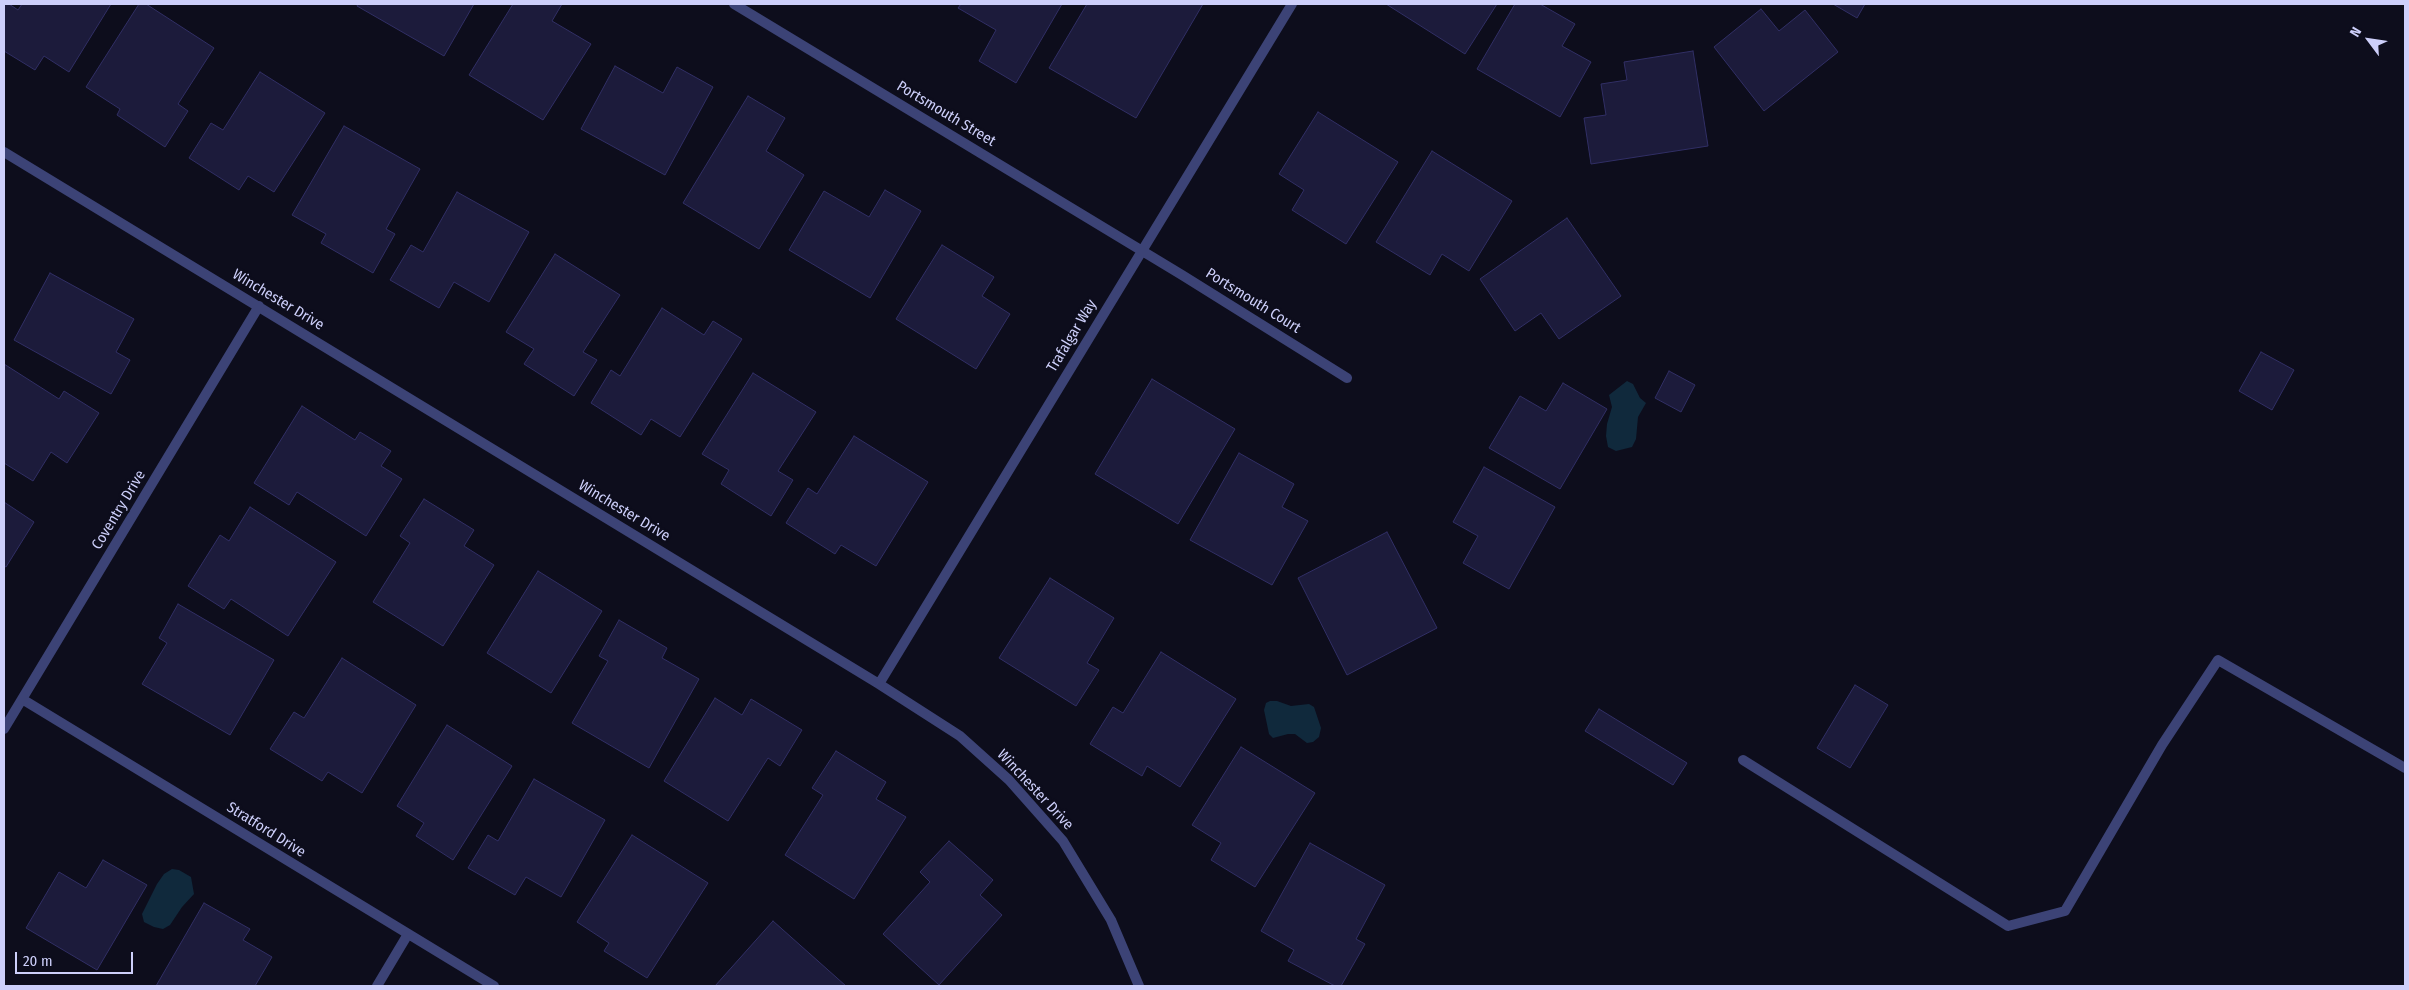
<!DOCTYPE html>
<html>
<head>
<meta charset="utf-8">
<style>
	body { margin:0 }
	#map { position:relative; width:2409px; height:990px; overflow:hidden; background:#0d0d1c; font-family:"Fira Sans Condensed",sans-serif }
	canvas { display:block }
	.frame { position:absolute; inset:0; border:5px solid #cdcffa; pointer-events:none }
	.north { position:absolute; left:2344px; top:15px; width:50px; height:50px; -webkit-text-stroke:4px #0d0d1c; paint-order:stroke; rotate:301deg; font-size:14px; font-weight:700; line-height:20px; text-align:center; color:#cdcffa }
	.north::after { content:''; display:block; margin:auto; width:18px; height:22px; background:#cdcffa; clip-path:polygon(50% 0,100% 100%,50% 72%,0 100%) }
	.scale { position:absolute; left:15px; top:952px; width:118px; height:22px; box-sizing:border-box; border:2px solid #cdcffa; border-top:0; padding-left:6px; font-size:15px; line-height:18px; white-space:nowrap; color:#cdcffa; -webkit-text-stroke:4px #0d0d1c; paint-order:stroke }
</style>
</head>
<body>
<div id="map">
<canvas width="2409" height="990"></canvas>
<div class="frame"></div>
<div class="north">N</div>
<div class="scale">20 m</div>
</div>
<script>
const ctx = document.querySelector('canvas').getContext('2d');
ctx.lineJoin = 'round';
function fill(path, color) { ctx.fillStyle = color; ctx.fill(path, 'evenodd'); }
const shape = rows => new Path2D(rows.map(r => 'M' + r).join(''));
function trace(path, color, width, dash) { ctx.strokeStyle = color; ctx.lineWidth = width; ctx.lineCap = dash ? 'butt' : 'round'; ctx.setLineDash(dash || []); ctx.stroke(path); }
function drawText(font, color, halo, rows, align = 'center') {
  ctx.font = font + ' "Fira Sans Condensed",sans-serif'; ctx.lineWidth = 5; ctx.setLineDash([]); ctx.textBaseline = 'middle'; ctx.strokeStyle = halo; ctx.fillStyle = color; for (const [text, x, y, turn = 0] of rows) {
    ctx.save(); ctx.translate(x, y); ctx.rotate((+turn || 0) * Math.PI / 180); ctx.textAlign = isNaN(turn) ? turn : align; if (halo) ctx.strokeText(text, 0, 0); ctx.fillText(text, 0, 0); ctx.restore();
  }
}
const water = shape([
	[1627,381,1633,384,1640,398,1646,403,1638,417,1636,439,1632,447,1616,451,1608,447,1606,436,1607,424,1612,407,1609,395],
	[1270,701,1277,701,1291,706,1309,704,1314,707,1321,728,1319,737,1313,742,1307,743,1295,734,1288,734,1273,738,1269,734,1264,710,1266,703],
	[172,869,179,870,191,877,194,894,182,907,170,925,163,929,154,927,144,922,142,914,157,884,164,874]
]);
const building = shape([
	[4,4,9,4,18,10,22,4,111,4,69,72,44,56,35,70,4,51,4,4],
	[139,4,146,4,214,48,178,104,188,111,165,147,117,115,120,109,86,87,139,4],
	[358,4,474,4,444,56,357,6,358,4],
	[513,4,562,4,552,21,591,44,543,120,469,75,513,4],
	[961,4,1062,4,1016,83,979,61,996,30,958,8,961,4],
	[1087,4,1203,4,1136,118,1049,68,1087,4],
	[1386,4,1497,4,1465,54,1386,4],
	[1515,4,1540,4,1575,24,1562,46,1591,62,1560,117,1477,69,1515,4],
	[1833,4,1865,4,1857,18,1833,4],
	[1761,9,1779,31,1805,10,1838,52,1764,111,1714,47,1761,9],
	[1693,51,1708,146,1591,164,1584,118,1606,115,1601,84,1627,80,1624,62,1693,51],
	[615,66,663,93,677,67,713,87,665,175,581,129,615,66],
	[260,72,325,113,274,192,248,176,239,190,189,158,211,123,223,130,260,72],
	[748,96,785,118,766,151,804,175,759,249,683,203,748,96],
	[1318,112,1398,162,1346,244,1292,210,1304,190,1279,174,1318,112],
	[344,126,420,169,386,229,395,234,373,273,321,243,326,234,292,215,344,126],
	[1432,151,1512,201,1469,271,1442,254,1430,275,1376,242,1432,151],
	[885,190,921,211,870,298,789,250,824,191,869,217,885,190],
	[457,192,529,232,489,302,454,282,439,308,390,280,411,245,423,252,457,192],
	[1567,218,1621,296,1559,339,1541,313,1515,331,1480,279,1567,218],
	[942,245,994,277,982,296,1010,314,976,369,896,319,942,245],
	[555,254,620,295,583,352,597,360,574,396,524,364,534,349,506,332,555,254],
	[50,273,134,319,116,352,130,360,111,394,14,340,50,273],
	[662,308,704,335,713,321,742,339,680,437,651,419,641,435,591,403,611,370,620,376,662,308],
	[2261,352,2294,370,2272,410,2239,391,2261,352],
	[4,364,59,399,64,391,99,413,67,463,51,452,33,481,4,463,4,364],
	[1669,371,1695,385,1681,412,1655,398,1669,371],
	[753,373,816,412,778,471,793,480,771,516,721,484,729,470,702,454,753,373],
	[1152,379,1235,429,1178,524,1095,474,1152,379],
	[1563,383,1607,409,1560,489,1489,448,1520,396,1546,411,1563,383],
	[302,406,355,440,360,432,391,451,381,466,402,479,366,536,297,492,289,505,254,483,302,406],
	[854,436,928,482,876,566,841,545,835,554,786,523,808,488,817,494,854,436],
	[1239,453,1294,484,1282,507,1308,521,1272,585,1190,540,1239,453],
	[1484,467,1555,507,1509,589,1463,563,1478,536,1453,522,1484,467],
	[424,499,474,530,464,546,494,565,443,646,373,602,410,543,400,536,424,499],
	[4,502,34,522,6,567,4,566,4,502],
	[250,507,336,562,288,636,231,599,224,609,188,586,220,535,229,541,250,507],
	[1387,532,1437,628,1347,675,1298,578,1387,532],
	[538,571,602,611,551,693,487,653,538,571],
	[1050,578,1114,618,1087,663,1099,670,1076,706,999,658,1050,578],
	[178,604,274,660,230,735,142,684,167,643,159,638,178,604],
	[619,620,667,648,662,658,699,679,649,768,572,723,608,661,599,656,619,620],
	[1161,652,1236,699,1180,787,1147,766,1142,776,1090,744,1113,707,1123,713,1161,652],
	[342,658,416,705,362,793,328,772,322,781,270,749,294,712,304,718,342,658],
	[1855,685,1888,705,1850,768,1817,748,1855,685],
	[715,698,742,715,751,699,802,730,780,766,768,758,728,821,664,781,715,698],
	[1599,709,1687,763,1673,785,1585,731,1599,709],
	[447,725,512,766,453,860,416,836,424,823,397,806,447,725],
	[1241,747,1315,793,1255,887,1211,860,1221,843,1192,825,1241,747],
	[836,751,886,782,876,799,906,817,854,899,785,855,823,795,812,788,836,751],
	[534,779,605,820,561,897,526,877,515,895,468,868,488,835,498,841,534,779],
	[632,835,708,883,647,978,604,951,609,943,577,922,632,835],
	[949,841,993,880,980,895,1002,915,939,985,883,934,930,882,920,872,949,841],
	[1310,843,1385,885,1356,939,1365,944,1341,986,1335,986,1288,961,1294,950,1261,931,1310,843],
	[103,860,147,885,97,970,26,928,59,872,86,888,103,860],
	[204,903,250,929,243,940,272,957,255,986,156,986,204,903],
	[773,921,846,986,715,986,773,921]
]);
const lane = shape([
	[1743,760,2008,926,2065,911,2162,745,2218,660,2405,768]
]);
const street = shape([
	[734,4,1182,275,1347,378],
	[4,152,879,684,960,736,1009,780,1063,841,1111,920,1139,986],
	[879,684,1292,4],
	[22,699,494,986],
	[4,729,259,306],
	[377,986,408,934]
]);
const streetNames = [
	["Portsmouth Street",946,114,31],
	["Winchester Drive",278,300,31],
	["Portsmouth Court",1253,301,32],
	["Trafalgar Way",1072,336,-59],
	["Coventry Drive",119,510,-59],
	["Winchester Drive",624,511,31],
	["Winchester Drive",1035,790,47],
	["Stratford Drive",266,830,32]
];
fill(water, '#10293c');
fill(building, '#1c1b3b');
trace(building, '#312f65', 1);
trace(lane, '#3c4376', 10);
trace(street, '#3c4376', 10);
drawText('15px', '#cdcffa', '#0d0d1c', streetNames);
</script>
</body>
</html>
